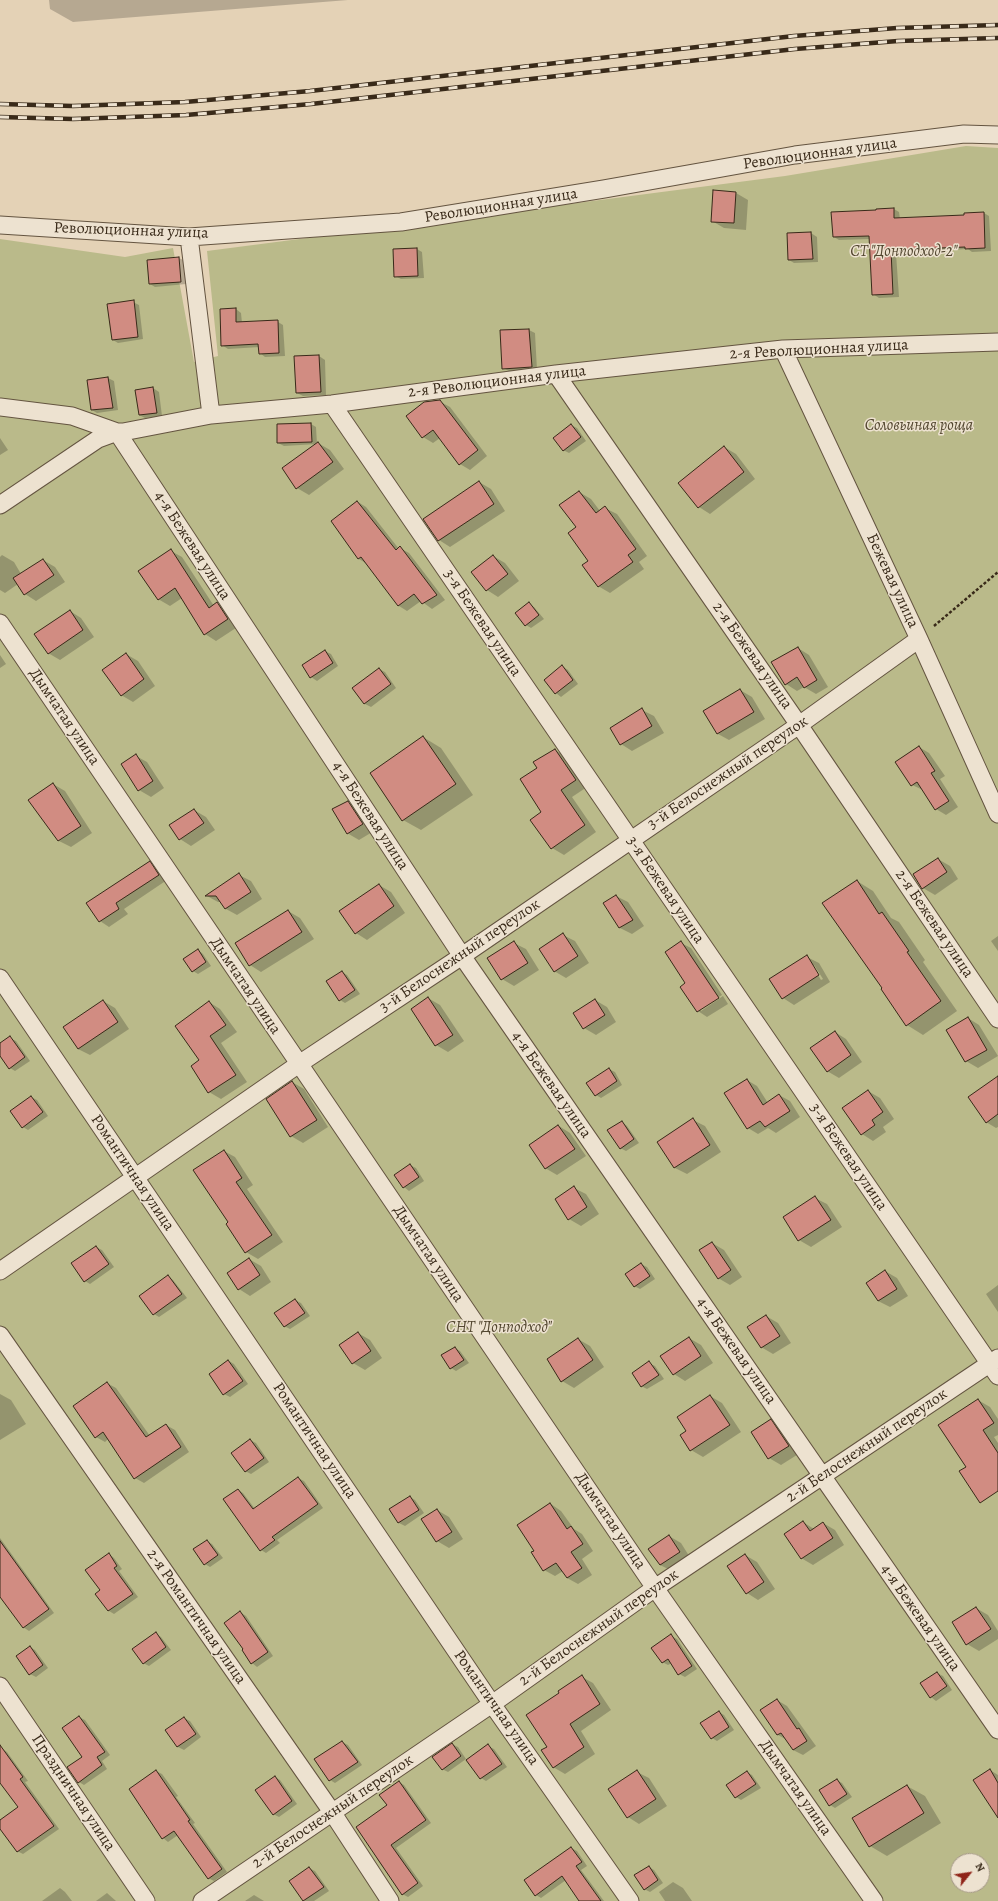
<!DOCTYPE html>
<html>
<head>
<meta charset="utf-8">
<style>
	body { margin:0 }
	#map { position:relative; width:998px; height:1901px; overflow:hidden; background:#e4d2b6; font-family:Alegreya,serif }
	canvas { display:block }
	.north { position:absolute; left:950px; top:1853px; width:40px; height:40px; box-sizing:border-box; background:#ede2d0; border:1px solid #a59887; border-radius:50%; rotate:60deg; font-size:11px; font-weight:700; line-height:16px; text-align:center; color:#392a19 }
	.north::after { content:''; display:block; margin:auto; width:14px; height:18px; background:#8f2418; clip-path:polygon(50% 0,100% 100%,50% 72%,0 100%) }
</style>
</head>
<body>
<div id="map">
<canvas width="998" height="1901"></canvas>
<div class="north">N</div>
</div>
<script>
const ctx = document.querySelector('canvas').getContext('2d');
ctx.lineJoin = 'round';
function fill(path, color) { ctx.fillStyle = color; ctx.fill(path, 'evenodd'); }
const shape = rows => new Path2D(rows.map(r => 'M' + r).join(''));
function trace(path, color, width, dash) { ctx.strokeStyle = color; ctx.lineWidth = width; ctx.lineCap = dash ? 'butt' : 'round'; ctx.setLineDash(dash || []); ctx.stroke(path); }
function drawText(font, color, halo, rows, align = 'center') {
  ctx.font = font + ' Alegreya,serif'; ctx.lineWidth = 3; ctx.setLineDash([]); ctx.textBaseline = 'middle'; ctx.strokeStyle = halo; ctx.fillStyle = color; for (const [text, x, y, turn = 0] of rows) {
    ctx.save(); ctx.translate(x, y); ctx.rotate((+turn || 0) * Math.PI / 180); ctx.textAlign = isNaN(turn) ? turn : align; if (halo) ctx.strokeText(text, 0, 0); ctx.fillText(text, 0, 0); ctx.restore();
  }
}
const green = shape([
	[966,146,998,148,998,1901,0,1901,0,239,125,257,173,248,194,362,218,356,207,251,785,176],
	[958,1861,982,1861,982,1885,958,1885]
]);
const shadow = shape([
	[49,0,348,0,73,22,50,9],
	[714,191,736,193,748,200,746,230,724,228,712,221],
	[894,209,899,212,900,219,965,216,984,213,989,216,991,251,972,252,968,249,896,253,899,297,879,298,873,294,871,239,839,240,834,237,877,211],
	[811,233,817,237,818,262,794,263,789,260,788,234],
	[417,249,422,252,424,278,401,279,395,276],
	[179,258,185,261,186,284,155,287,150,284],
	[133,302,139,305,143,339,118,343,113,340],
	[236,309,241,313,242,323,278,322,283,325,285,356,265,357,260,353,260,347,228,349,222,345],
	[529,330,535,333,537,370,509,371,503,368,501,331],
	[319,356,325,360,326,395,303,396,297,393],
	[108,378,114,381,118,410,97,413,92,410,88,381],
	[153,388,159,392,162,416,145,418,139,415],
	[439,401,450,407,487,456,470,470,460,464,440,438,433,443,423,437],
	[311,424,316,427,317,444,318,443,330,450,344,469,309,495,297,488,317,444,284,446,278,443],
	[571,425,577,428,586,441,569,453,563,450],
	[0,438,8,450,0,455],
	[724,447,736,454,755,479,710,514,699,507],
	[479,482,491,489,505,511,450,547,439,540],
	[579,492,591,499,600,511,605,508,617,514,647,556,639,562,644,569,610,593,598,586,577,527],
	[358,502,366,507,399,549,400,548,409,553,445,600,432,609,421,601,407,611,399,606,367,564,359,559,332,521],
	[171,551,182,557,214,606,217,604,229,610,239,626,216,641,205,634,182,598,170,606,158,599],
	[2,555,14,562,21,574,43,560,55,567,65,582,36,601,25,594,18,584,5,593,0,590,0,557],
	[493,556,505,563,519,581,498,597,487,590],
	[529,604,534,607,544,619,531,628,526,625],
	[70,611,81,618,94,637,60,660,48,653],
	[798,648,809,655,828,687,816,694,804,687,797,691,786,684],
	[325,651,331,654,338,666,317,681,311,677,303,665],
	[126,654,138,661,155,686,133,702,121,695],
	[0,655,6,664,0,668],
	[562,666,568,670,578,684,561,697,556,693],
	[379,669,385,672,396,688,371,707,365,704,354,688],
	[740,690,752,697,765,719,729,740,718,734],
	[642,710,654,716,664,733,632,751,621,744],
	[423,737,441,748,473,795,421,830,403,820],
	[919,747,929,753,945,776,940,779,958,807,946,815,936,809,923,790,912,785],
	[555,750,567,757,587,787,572,797,596,832,564,855,552,848,532,820,542,812,538,769],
	[136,756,147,762,164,788,151,797,139,790,122,764],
	[53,784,65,791,92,833,71,847,59,841,45,819],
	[348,802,360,809,374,831,359,840,347,833],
	[194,810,206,817,215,830,191,846,180,839],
	[938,859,950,866,958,879,935,895,923,888],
	[150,862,159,868,167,880,124,909,128,914,109,927,100,921,88,903],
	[239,875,251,881,262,899,237,915,226,909,221,902,218,902,207,896],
	[857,881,873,891,891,918,899,922,925,960,923,962,957,1011,923,1035,907,1025,883,988],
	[379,885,391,892,405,913,367,940,356,933],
	[616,896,628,902,644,926,632,934,620,928,604,904],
	[288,911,300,918,314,939,261,972,250,965],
	[563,935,575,941,589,963,566,978,554,971],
	[998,936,998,951,991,941],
	[514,943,526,949,539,970,514,986,502,979],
	[681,943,691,948,722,995,701,1008,701,1011,723,996,728,1004,707,1017,698,1011,687,984],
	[198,950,203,954,211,966,198,974,193,971],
	[807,957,819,963,830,982,794,1005,783,998],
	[812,965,814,965,823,979,821,980],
	[342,972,347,975,360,994,345,1003,340,1000],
	[428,998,440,1005,464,1041,448,1052,436,1045],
	[595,1000,607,1007,616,1022,596,1035,584,1028],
	[103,1001,115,1008,129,1029,90,1055,78,1049],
	[209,1002,220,1009,237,1032,221,1043,247,1082,221,1099,209,1092,201,1061],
	[968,1018,979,1025,998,1056,978,1068,966,1061],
	[835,1032,846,1039,862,1062,839,1078,827,1071],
	[10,1038,16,1041,30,1061,15,1071,10,1068,0,1054,0,1045],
	[609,1069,615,1072,622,1085,601,1098,596,1095],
	[747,1080,757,1086,768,1103,779,1095,790,1101,800,1117,776,1133,768,1128,758,1134,748,1128],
	[292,1082,304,1089,328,1127,303,1143,291,1136],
	[998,1082,998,1127,996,1128,986,1122],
	[868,1091,880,1098,894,1119,883,1127,886,1132,873,1141,862,1134],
	[31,1097,37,1100,48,1116,28,1130,23,1127],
	[693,1120,705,1126,721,1152,687,1174,675,1168,658,1142],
	[622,1122,627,1126,639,1143,626,1151,620,1148],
	[559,1126,570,1133,586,1156,557,1175,545,1168],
	[224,1151,235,1157,253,1185,247,1189,283,1242,258,1259,246,1252,230,1222],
	[410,1165,416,1168,424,1181,409,1191,404,1187,395,1175],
	[574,1188,586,1194,599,1214,581,1226,569,1219],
	[815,1198,827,1204,842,1227,811,1247,799,1240,784,1218],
	[712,1243,724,1250,742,1277,730,1285,718,1278],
	[96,1247,102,1250,114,1267,90,1284,85,1281],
	[249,1259,261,1266,271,1282,250,1296,239,1289],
	[641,1264,647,1267,655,1279,640,1289,634,1286],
	[885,1271,897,1278,908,1296,890,1307,878,1301],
	[168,1276,173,1280,187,1298,159,1317,154,1314],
	[998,1285,998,1312,986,1294],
	[295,1300,301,1303,310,1316,290,1329,284,1326],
	[766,1316,778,1323,791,1343,773,1354,761,1347],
	[358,1333,370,1340,382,1358,365,1370,353,1363],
	[689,1338,701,1345,713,1363,685,1381,674,1374],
	[578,1339,590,1346,604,1367,574,1388,562,1381],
	[455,1348,460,1351,469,1363,456,1371,451,1368],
	[229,1361,234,1364,248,1384,230,1397,224,1394],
	[649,1363,655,1366,664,1379,647,1389,641,1386],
	[107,1383,116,1388,150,1436,166,1425,175,1430,189,1452,144,1483,135,1478,108,1439,105,1442,96,1437],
	[0,1394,11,1400,26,1424,0,1440],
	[710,1396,722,1403,741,1432,703,1457,691,1450,687,1431],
	[978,1400,990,1407,998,1419,998,1435,994,1437,998,1443,998,1486,967,1467],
	[771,1421,783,1427,800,1453,781,1465,769,1458],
	[250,1440,256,1443,269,1462,251,1474,245,1471],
	[298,1478,304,1481,323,1508,277,1540,280,1543,266,1553,261,1550,238,1490,243,1493,255,1509],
	[410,1497,415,1500,424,1513,405,1526,399,1523,390,1509],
	[551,1504,561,1511,574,1529,582,1534,593,1551,582,1559,592,1575,578,1584,567,1578,563,1571,555,1576,544,1570,535,1551],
	[437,1510,449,1517,463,1539,449,1548,437,1541],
	[803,1522,814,1529,823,1523,835,1530,844,1545,813,1565,801,1558],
	[669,1536,681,1543,691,1559,672,1571,660,1565],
	[0,1538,54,1613,29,1631,23,1627,0,1595],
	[207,1541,212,1544,223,1558,210,1567,205,1564],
	[109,1554,114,1558,122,1569,119,1571,138,1597,114,1614,109,1611,97,1594,102,1591],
	[745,1555,757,1562,775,1589,758,1600,747,1593],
	[976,1608,988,1615,998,1631,998,1639,979,1651,967,1644],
	[240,1612,246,1616,273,1656,257,1667,252,1663,243,1651,244,1649],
	[156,1634,161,1637,171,1650,149,1666,143,1663],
	[671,1636,677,1639,697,1669,685,1677,679,1674,672,1663,668,1665,662,1662],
	[30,1647,35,1650,48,1668,36,1677,30,1674],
	[937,1673,943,1676,952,1690,936,1701,931,1697],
	[582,1677,593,1683,611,1710,581,1731,595,1754,565,1774,553,1767,548,1747,561,1694],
	[777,1700,787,1706,816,1746,803,1755,793,1750,787,1740,778,1735],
	[719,1712,724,1715,734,1730,717,1741,712,1738],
	[79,1717,85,1720,110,1755,102,1761,107,1769,84,1785,79,1782,83,1757],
	[184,1718,190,1721,201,1737,184,1750,178,1747,166,1730],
	[342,1742,348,1745,362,1765,335,1783,330,1780],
	[452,1744,458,1747,466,1759,448,1772,442,1769],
	[488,1746,494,1749,507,1767,486,1781,481,1778],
	[1,1748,7,1752,28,1781,25,1782,59,1829,23,1854,17,1851,0,1827,0,1821,19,1807,0,1781],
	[990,1770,998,1775,998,1810],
	[156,1771,162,1774,178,1796,176,1797,195,1823,193,1824,227,1872,214,1881,208,1878,178,1835,168,1842,163,1838,130,1789],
	[637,1772,649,1778,667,1806,639,1824,628,1817],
	[747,1772,752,1775,761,1788,741,1800,736,1797],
	[275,1777,280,1780,297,1804,279,1817,273,1814],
	[837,1780,842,1783,852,1797,835,1808,830,1805],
	[399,1782,404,1785,431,1823,396,1848,423,1886,408,1897,402,1894,377,1859,379,1857,388,1806],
	[907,1786,925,1796,941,1823,887,1856,870,1846],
	[571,1848,577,1851,587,1866,581,1870,604,1901,581,1901,566,1880,541,1898,536,1895],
	[649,1867,654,1870,663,1883,650,1892,644,1889],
	[309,1868,315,1871,329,1891,314,1901,305,1901,290,1881],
	[673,1882,683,1888,692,1901,665,1901,659,1892],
	[60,1888,65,1892,72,1901,42,1901],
	[107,1893,116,1901,96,1901],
	[254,1895,264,1901,245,1901]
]);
const building = shape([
	[713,190,736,192,734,223,711,222,713,190],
	[894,208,894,218,964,215,964,213,984,212,985,248,965,249,965,247,891,250,893,294,872,295,869,236,833,237,831,212,876,210,876,209,894,208],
	[811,232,813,259,788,260,787,233,811,232],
	[417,248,418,276,394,277,393,249,417,248],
	[179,257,181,282,149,284,147,260,179,257],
	[134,300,138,337,112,340,107,304,134,300],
	[236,308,236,322,278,320,279,353,259,354,258,344,221,346,220,309,236,308],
	[529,329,532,367,502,369,500,330,529,329],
	[319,355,321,392,296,393,294,356,319,355],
	[108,377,113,408,91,410,87,380,108,377],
	[153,387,157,413,139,415,135,390,153,387],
	[440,400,478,450,459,465,433,430,422,438,406,416,424,402,440,400],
	[311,423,312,442,277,443,277,424,311,423],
	[571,424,581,437,563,451,553,438,571,424],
	[318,442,333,462,296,489,282,468,318,442],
	[724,446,744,472,698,508,678,483,724,446],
	[479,481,494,504,438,541,423,519,479,481],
	[579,491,596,513,605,506,636,549,628,555,633,562,598,587,582,565,588,561,568,533,576,527,559,505,579,491],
	[357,501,396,550,400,546,437,595,422,604,414,594,398,606,361,557,358,559,331,521,357,501],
	[171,549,209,608,217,602,228,619,204,635,175,588,158,600,138,571,171,549],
	[493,555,508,574,486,591,471,572,493,555],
	[43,559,54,575,24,595,13,578,43,559],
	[529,602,539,615,525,626,515,613,529,602],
	[70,610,83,630,48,654,34,634,70,610],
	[798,647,817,680,804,688,797,677,785,685,771,662,798,647],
	[325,650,333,663,310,678,302,665,325,650],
	[126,653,144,679,121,696,102,670,126,653],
	[562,665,573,680,555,694,544,680,562,665],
	[379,668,391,684,364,704,352,688,379,668],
	[740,689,754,712,717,734,703,711,740,689],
	[642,708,652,726,620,745,610,728,642,708],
	[423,736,456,784,402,821,370,773,423,736],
	[919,746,935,771,931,773,949,801,935,810,917,782,911,786,895,762,919,746],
	[555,749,576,780,561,790,585,825,551,849,530,820,541,812,520,779,537,768,533,762,555,749],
	[136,754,153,781,138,791,121,764,136,754],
	[53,783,81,826,58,841,28,800,53,783],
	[348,801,363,824,347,834,332,809,348,801],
	[194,809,204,823,179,840,169,825,194,809],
	[938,858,947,872,922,889,913,874,938,858],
	[150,861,159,875,116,903,119,909,99,922,86,903,150,861],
	[239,873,251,892,225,909,216,896,205,896,239,873],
	[857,880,879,914,882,912,909,951,907,952,941,1001,906,1026,881,989,882,988,822,903,857,880],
	[379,884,394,906,355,934,339,911,379,884],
	[616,895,633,920,619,928,603,903,616,895],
	[288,910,302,932,249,966,235,943,288,910],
	[563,933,578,956,554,972,539,949,563,933],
	[514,941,528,963,501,980,487,958,514,941],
	[681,941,719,998,697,1012,680,987,685,983,665,952,681,941],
	[198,949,206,962,192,972,183,959,198,949],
	[807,955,819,975,782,999,769,979,807,955],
	[342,971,355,990,339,1001,326,981,342,971],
	[428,997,453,1035,435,1046,411,1009,428,997],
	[595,999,605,1015,583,1029,573,1013,595,999],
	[103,1000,118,1022,78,1049,63,1027,103,1000],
	[209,1001,226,1025,210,1036,236,1075,208,1093,191,1066,199,1060,175,1026,209,1001],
	[968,1017,987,1050,965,1062,946,1030,968,1017],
	[835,1031,851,1055,827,1072,810,1048,835,1031],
	[10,1036,25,1057,9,1069,0,1056,0,1043,10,1036],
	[609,1068,617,1081,595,1096,586,1083,609,1068],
	[998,1076,998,1114,986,1123,968,1097,998,1076],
	[747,1079,763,1105,779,1094,790,1111,765,1127,760,1121,747,1129,724,1093,747,1079],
	[292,1081,317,1120,290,1137,266,1099,292,1081],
	[868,1090,883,1112,872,1120,875,1125,861,1135,842,1108,868,1090],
	[31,1096,43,1112,22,1128,10,1111,31,1096],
	[693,1118,710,1145,674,1168,657,1142,693,1118],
	[622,1121,634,1139,620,1149,607,1130,622,1121],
	[558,1125,575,1149,545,1169,529,1145,558,1125],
	[224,1150,242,1178,236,1182,272,1235,245,1253,226,1224,228,1222,193,1170,224,1150],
	[410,1164,419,1177,403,1188,394,1175,410,1164],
	[574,1186,587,1207,568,1220,555,1199,574,1186],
	[815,1196,831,1220,798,1241,783,1217,815,1196],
	[712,1242,731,1270,718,1279,699,1250,712,1242],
	[96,1246,109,1264,84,1282,71,1263,96,1246],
	[249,1258,260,1275,238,1290,227,1273,249,1258],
	[641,1263,650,1276,634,1287,625,1274,641,1263],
	[885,1270,897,1289,878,1301,866,1283,885,1270],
	[168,1275,182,1294,153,1315,139,1296,168,1275],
	[295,1299,305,1313,284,1327,274,1313,295,1299],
	[766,1315,780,1336,761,1348,747,1327,766,1315],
	[358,1332,371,1351,352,1364,339,1345,358,1332],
	[689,1337,701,1356,673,1375,660,1356,689,1337],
	[578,1338,593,1360,561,1382,547,1359,578,1338],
	[455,1347,464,1360,450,1369,441,1355,455,1347],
	[228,1360,243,1381,223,1395,209,1374,228,1360],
	[649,1361,659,1375,641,1387,632,1373,649,1361],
	[107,1382,146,1437,166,1424,181,1447,134,1479,103,1432,95,1438,73,1406,107,1382],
	[710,1395,730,1425,690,1451,680,1435,686,1431,677,1417,710,1395],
	[978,1399,994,1423,983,1430,998,1453,998,1491,980,1503,959,1471,966,1467,938,1425,978,1399],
	[771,1419,789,1446,768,1459,751,1432,771,1419],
	[250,1439,264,1458,245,1472,231,1453,250,1439],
	[298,1477,318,1504,272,1537,275,1540,260,1551,223,1499,238,1489,253,1509,298,1477],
	[410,1496,419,1510,398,1523,389,1509,410,1496],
	[550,1503,567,1529,571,1526,583,1544,571,1552,582,1568,567,1578,556,1563,543,1571,531,1552,534,1551,517,1525,550,1503],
	[437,1509,452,1532,436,1542,421,1519,437,1509],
	[803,1521,810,1531,823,1522,833,1538,801,1559,784,1534,803,1521],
	[669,1535,680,1552,660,1565,648,1549,669,1535],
	[207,1540,218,1555,204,1565,193,1549,207,1540],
	[0,1541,49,1609,23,1628,0,1597,0,1541],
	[109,1553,117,1566,114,1568,133,1594,108,1611,95,1594,100,1590,85,1570,109,1553],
	[745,1554,764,1582,746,1594,727,1566,745,1554],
	[976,1607,991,1629,966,1645,952,1622,976,1607],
	[240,1611,268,1652,251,1664,242,1650,243,1649,224,1623,240,1611],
	[156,1632,166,1647,143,1664,132,1649,156,1632],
	[671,1634,692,1666,678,1675,668,1659,662,1663,651,1648,671,1634],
	[30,1646,43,1665,29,1675,16,1656,30,1646],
	[937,1672,947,1686,930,1698,920,1683,937,1672],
	[582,1675,600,1704,570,1724,584,1747,553,1768,541,1750,547,1747,526,1715,559,1693,558,1691,582,1675],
	[777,1699,797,1729,799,1728,807,1741,793,1750,781,1733,777,1735,760,1710,777,1699],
	[719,1711,729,1727,711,1739,700,1723,719,1711],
	[79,1716,105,1752,97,1757,102,1765,78,1783,67,1767,82,1757,62,1728,79,1716],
	[184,1717,196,1734,177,1747,165,1730,184,1717],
	[342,1741,358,1762,329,1781,314,1759,342,1741],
	[452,1743,461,1756,442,1770,432,1757,452,1743],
	[488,1744,502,1764,480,1779,466,1760,488,1744],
	[0,1745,23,1777,20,1779,54,1826,17,1852,0,1829,0,1820,18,1807,0,1783,0,1745],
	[990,1769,998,1783,998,1818,973,1780,990,1769],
	[156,1770,190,1820,188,1821,222,1869,208,1879,174,1831,162,1839,129,1789,156,1770],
	[637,1770,656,1799,627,1818,608,1789,637,1770],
	[747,1771,756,1784,735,1798,726,1785,747,1771],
	[275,1776,292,1801,273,1815,255,1790,275,1776],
	[837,1779,847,1794,829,1806,819,1790,837,1779],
	[399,1781,426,1820,391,1845,418,1883,402,1895,356,1827,387,1805,379,1795,399,1781],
	[907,1785,924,1813,869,1847,852,1818,907,1785],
	[571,1847,582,1862,576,1866,601,1901,579,1901,562,1876,535,1896,524,1880,571,1847],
	[649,1866,658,1880,644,1890,634,1875,649,1866],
	[309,1867,324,1887,303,1901,289,1881,309,1867]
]);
const path = shape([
	[934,626,998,572]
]);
const minor = shape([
	[0,225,189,237,401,222,604,189,795,155,964,134,998,135],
	[189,237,211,415],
	[783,349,919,639,998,814],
	[556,374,799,725,998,1019],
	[332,404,998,1376],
	[0,407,72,416,117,432,123,432,211,415,332,404,556,374,783,349,998,342],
	[0,505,98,439,117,432,462,956,998,1730],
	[0,623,655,1588,874,1901],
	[0,978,492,1704,630,1901],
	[0,1271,299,1064,462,956,799,725,919,639],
	[0,1335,332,1812,390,1901],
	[0,1686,146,1901],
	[202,1901,492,1704,655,1588,998,1358]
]);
const rail = shape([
	[0,104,73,106,185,102,310,91,794,36,897,28,998,25],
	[0,117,73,119,186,115,311,104,795,49,898,41,998,38]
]);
const streetNames = [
	["Революционная улица",820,154,-8],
	["Революционная улица",501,206,-9],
	["Революционная улица",131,231,2],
	["2-я Революционная улица",819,350,-3],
	["2-я Революционная улица",497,382,-7],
	["4-я Бежевая улица",192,546,57],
	["Бежевая улица",892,581,65],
	["3-я Бежевая улица",482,623,56],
	["2-я Бежевая улица",752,656,55],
	["Дымчатая улица",64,717,56],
	["3-й Белоснежный переулок",728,773,-34],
	["4-я Бежевая улица",370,816,57],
	["3-я Бежевая улица",665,890,56],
	["2-я Бежевая улица",934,924,56],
	["3-й Белоснежный переулок",460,956,-34],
	["Дымчатая улица",245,986,56],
	["4-я Бежевая улица",551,1085,55],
	["3-я Бежевая улица",848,1157,56],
	["Романтичная улица",132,1173,56],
	["Дымчатая улица",428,1254,56],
	["4-я Бежевая улица",736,1351,55],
	["Романтичная улица",314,1441,56],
	["2-й Белоснежный переулок",867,1446,-34],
	["Дымчатая улица",610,1521,56],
	["2-я Романтичная улица",196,1617,55],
	["4-я Бежевая улица",920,1618,55],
	["2-й Белоснежный переулок",599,1628,-35],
	["Романтичная улица",496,1708,55],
	["Дымчатая улица",795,1788,55],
	["Праздничная улица",73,1793,56],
	["2-й Белоснежный переулок",333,1812,-34]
];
const parkNames = [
	["СТ \"Донподход-2\"",904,252],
	["Соловьиная роща",919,426],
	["СНТ \"Донподход\"",499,1328]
];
fill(green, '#baba8a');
fill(shadow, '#0003');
fill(building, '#d18c82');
trace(building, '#392a19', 1);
trace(minor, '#645440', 19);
trace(path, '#392a19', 2.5, [3, 2]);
trace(minor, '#ede2d0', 17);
trace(rail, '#392a19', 4.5);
trace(rail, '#ede2d0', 3, [9]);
drawText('16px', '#392a19', '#ede2d0', streetNames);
drawText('italic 16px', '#534730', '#ede2d0', parkNames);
</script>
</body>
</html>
